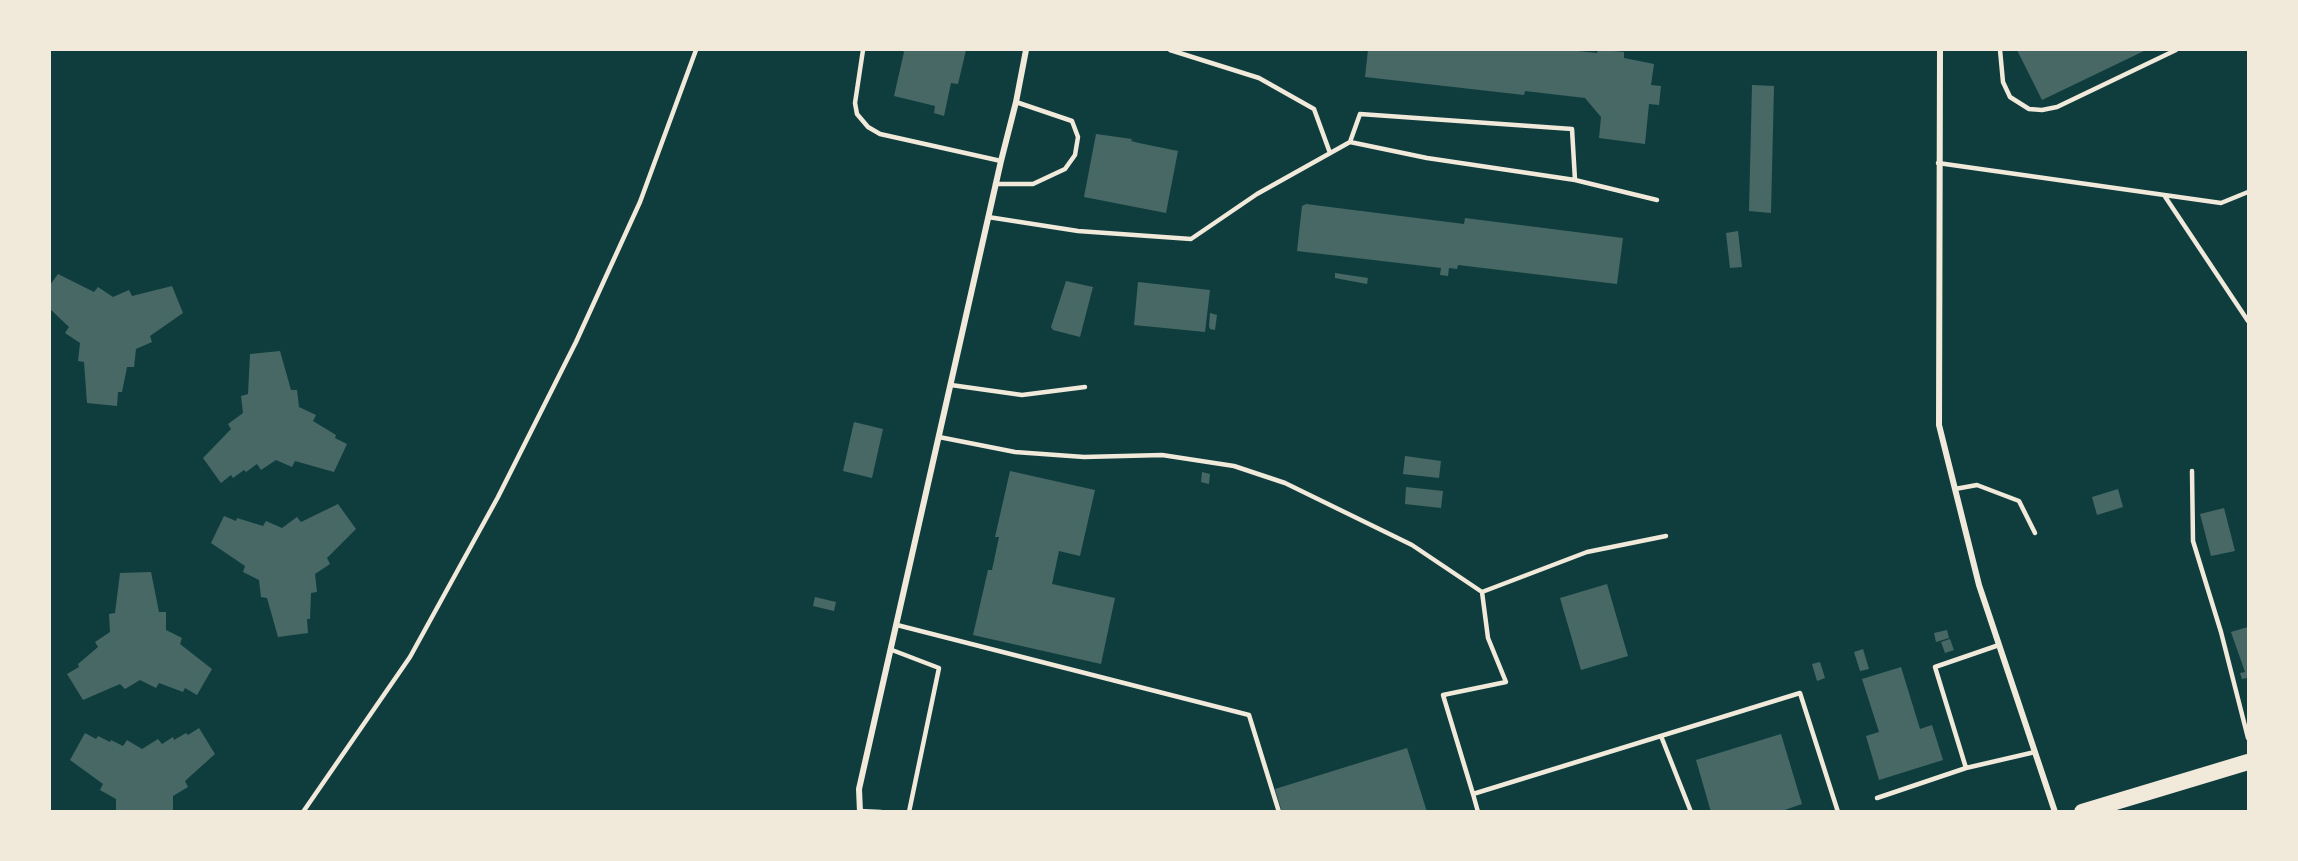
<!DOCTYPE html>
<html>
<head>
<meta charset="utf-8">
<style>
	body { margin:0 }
	#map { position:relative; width:2298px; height:861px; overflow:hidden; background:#0f3d3e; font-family:Poppins,sans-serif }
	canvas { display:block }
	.frame { position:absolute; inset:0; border:51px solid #f1e9da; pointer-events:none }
</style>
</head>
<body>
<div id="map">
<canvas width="2298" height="861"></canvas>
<div class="frame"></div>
</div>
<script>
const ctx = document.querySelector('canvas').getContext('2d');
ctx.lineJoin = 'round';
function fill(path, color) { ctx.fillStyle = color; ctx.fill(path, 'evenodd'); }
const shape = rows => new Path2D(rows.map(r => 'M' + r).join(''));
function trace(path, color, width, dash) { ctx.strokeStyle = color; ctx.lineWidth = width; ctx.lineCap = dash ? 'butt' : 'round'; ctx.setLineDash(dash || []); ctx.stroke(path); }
const building = shape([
	[902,50,966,50,958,84,951,83,944,116,934,113,935,106,894,96,904,52],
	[1368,50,1569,50,1597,53,1598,50,1603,50,1624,52,1624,58,1654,64,1651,85,1661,86,1659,105,1649,104,1645,144,1599,138,1601,117,1585,98,1525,91,1524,95,1365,77],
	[2017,50,2146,50,2042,100],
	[1752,85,1774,86,1771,213,1749,211],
	[1096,134,1132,139,1131,141,1139,143,1178,151,1166,213,1084,197],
	[1306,204,1464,224,1465,218,1623,238,1617,284,1458,265,1457,269,1449,268,1448,276,1440,275,1441,268,1297,251,1302,206],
	[1738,231,1742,267,1730,268,1726,233],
	[1335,273,1368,278,1367,284,1335,278],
	[58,274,94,292,98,287,113,297,129,290,132,296,172,286,183,313,150,336,152,342,136,349,134,367,127,367,122,392,118,392,117,406,87,403,84,362,78,361,80,343,65,333,69,327,50,309,50,285],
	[1066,281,1093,287,1080,337,1053,330,1051,327],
	[1138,282,1210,290,1205,332,1134,325],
	[1210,313,1217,315,1215,330,1210,329,1209,326],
	[280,351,291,390,297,390,299,407,316,415,313,421,336,435,335,438,347,444,334,472,295,461,292,467,276,460,261,470,257,464,246,472,244,470,233,478,231,475,221,483,203,458,231,429,228,424,243,413,241,396,248,394,250,354],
	[854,422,883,429,872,478,843,471],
	[1405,456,1441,461,1439,478,1403,474],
	[1010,471,1095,490,1080,556,1059,551,1052,584,1115,598,1101,664,973,635,988,570,992,570,999,537,995,537],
	[1202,472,1210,474,1209,484,1201,482],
	[1406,487,1443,491,1441,508,1405,504],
	[2118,489,2123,507,2097,515,2092,497],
	[338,504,356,529,327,558,330,564,315,574,317,592,311,593,310,619,307,619,308,633,278,637,267,598,261,597,259,580,243,572,245,566,211,543,224,516,236,521,237,518,263,526,266,521,282,528,297,517,301,522],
	[2224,508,2235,551,2211,556,2200,514],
	[151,572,159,612,166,612,166,630,182,638,180,644,212,669,197,695,185,688,183,692,159,683,156,688,140,680,125,689,120,684,83,700,67,674,79,667,78,664,98,647,95,642,110,632,109,614,115,613,120,573],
	[1607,584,1628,656,1581,670,1560,598],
	[815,597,836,602,834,611,813,606],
	[2248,627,2248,682,2247,678,2242,679,2240,673,2245,672,2231,632],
	[1947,630,1949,638,1936,642,1934,633],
	[1950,639,1954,650,1945,653,1941,642],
	[1863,649,1869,669,1860,671,1854,652],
	[1820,662,1825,678,1817,681,1812,664],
	[1901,667,1920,729,1932,725,1943,760,1879,780,1866,736,1879,732,1862,679],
	[199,728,215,754,185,781,188,787,173,796,173,812,116,812,116,799,100,790,103,784,70,760,85,733,96,739,98,736,110,742,111,740,123,746,127,740,142,749,158,739,162,744,173,737,174,740,186,733,188,735],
	[1781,734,1802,804,1779,812,1711,812,1696,760],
	[1407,748,1427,812,1282,812,1275,789]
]);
const service = shape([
	[863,50,855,103,857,114,868,127,880,134,1001,161],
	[1170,50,1259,78,1314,109,1330,153],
	[2000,50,2003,82,2010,97,2029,109,2042,110,2057,107,2176,50],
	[1350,142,1360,114,1572,129,1575,180],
	[1938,163,2221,203,2248,192],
	[995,184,1033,184,1065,169,1075,155,1078,137,1072,121,1016,102],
	[2164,195,2248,321],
	[988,217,1078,231,1191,239,1257,194,1350,142,1427,158,1575,180,1657,200],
	[951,385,1022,395,1085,387],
	[939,437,1015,452,1084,457,1162,455,1234,466,1285,483,1412,545,1482,592],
	[2192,471,2193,541,2221,632,2248,738],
	[1955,489,1977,485,2019,501,2035,533],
	[897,625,1249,715,1279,812],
	[892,650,939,668,909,812],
	[1661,736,1691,812],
	[1966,768,1935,667,1999,645],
	[1473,794,1443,695,1506,682,1488,638,1482,592,1587,552,1666,536],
	[1877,798,1966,768,2035,752],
	[860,811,881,812],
	[303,812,410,657,498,497,576,342,640,202,696,50],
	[1478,812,1473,794,1800,693,1838,812]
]);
const minor = shape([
	[1940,50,1939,425,1979,585,2055,812],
	[860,812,859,789,1001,161,1016,102,1026,50]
]);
const trunk = shape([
	[2082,812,2248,762]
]);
fill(building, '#486865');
trace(service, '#f1e9da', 4.5);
trace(minor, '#f1e9da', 6);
trace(trunk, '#f1e9da', 16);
</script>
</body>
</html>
